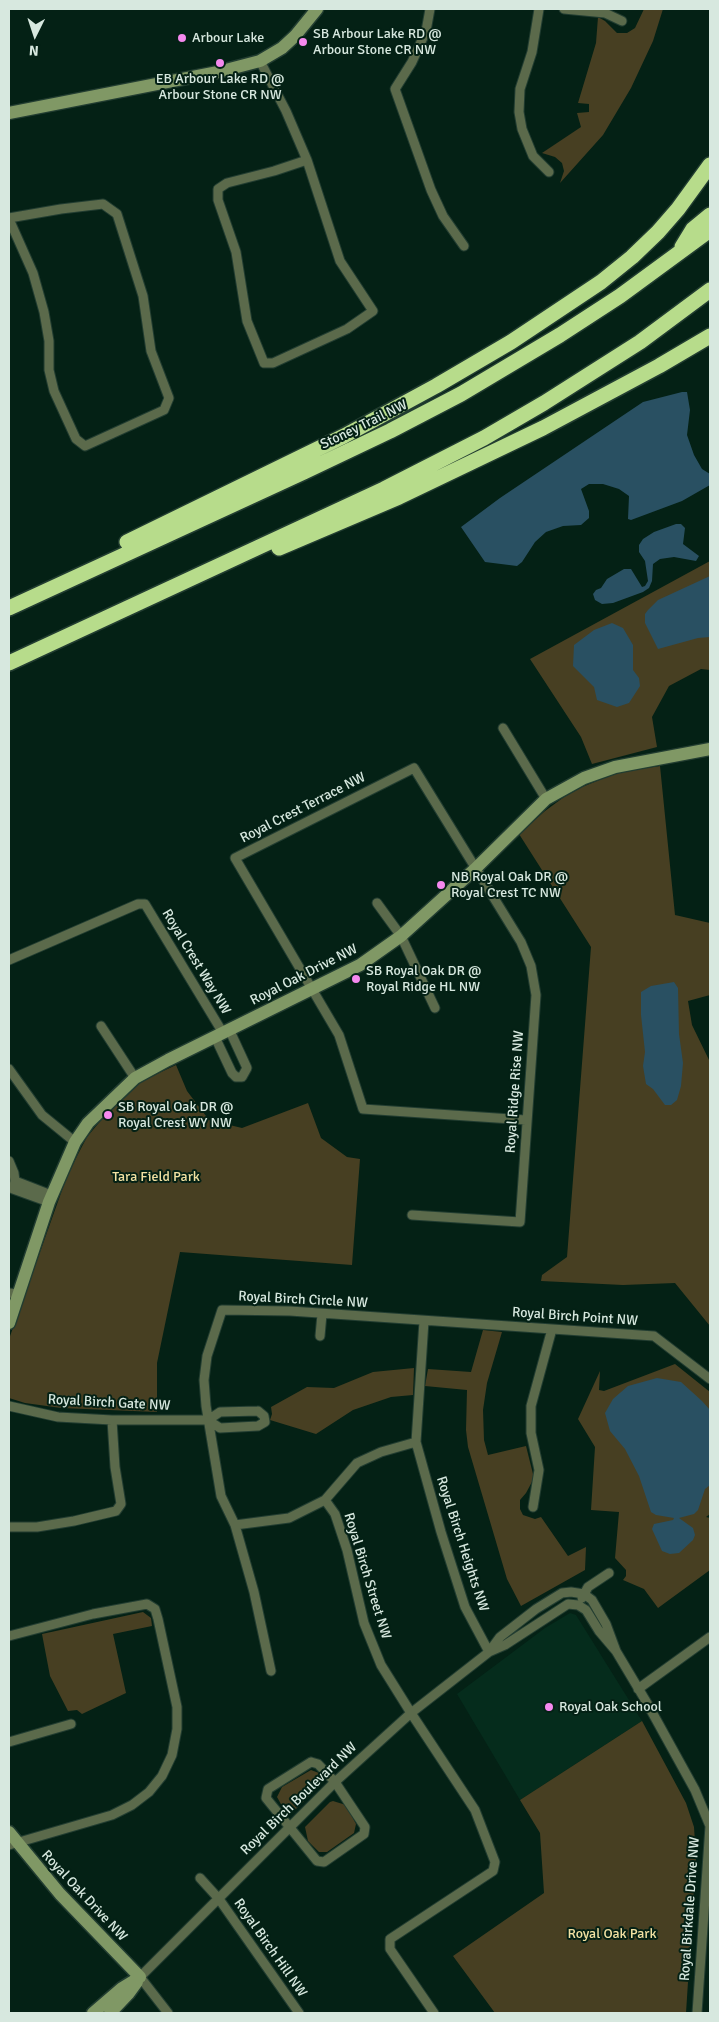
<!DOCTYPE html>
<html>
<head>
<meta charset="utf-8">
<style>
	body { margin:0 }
	#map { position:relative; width:719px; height:2022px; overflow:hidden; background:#042115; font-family:Signika,sans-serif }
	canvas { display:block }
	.frame { position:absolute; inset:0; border:10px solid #d7e8df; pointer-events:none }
	.north { position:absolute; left:10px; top:10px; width:50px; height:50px; -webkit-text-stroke:4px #042115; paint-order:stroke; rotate:184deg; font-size:14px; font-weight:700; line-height:20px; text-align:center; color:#d7e8df }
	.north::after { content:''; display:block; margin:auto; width:18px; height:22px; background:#d7e8df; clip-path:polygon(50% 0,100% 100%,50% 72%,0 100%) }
</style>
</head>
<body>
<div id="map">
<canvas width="719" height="2022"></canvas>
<div class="frame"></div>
<div class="north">N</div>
</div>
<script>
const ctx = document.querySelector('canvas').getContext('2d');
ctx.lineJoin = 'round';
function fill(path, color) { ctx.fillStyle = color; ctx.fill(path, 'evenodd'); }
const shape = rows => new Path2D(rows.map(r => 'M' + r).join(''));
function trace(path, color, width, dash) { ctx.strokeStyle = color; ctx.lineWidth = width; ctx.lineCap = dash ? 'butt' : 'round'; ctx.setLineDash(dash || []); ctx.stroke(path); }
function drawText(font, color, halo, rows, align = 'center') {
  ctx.font = font + ' Signika,sans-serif'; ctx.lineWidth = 4; ctx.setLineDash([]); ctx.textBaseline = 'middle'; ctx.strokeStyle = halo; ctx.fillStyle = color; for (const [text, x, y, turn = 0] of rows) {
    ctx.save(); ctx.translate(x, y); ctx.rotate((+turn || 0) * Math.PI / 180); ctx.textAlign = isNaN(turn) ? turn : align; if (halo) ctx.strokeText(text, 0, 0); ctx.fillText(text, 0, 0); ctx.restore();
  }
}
const built = shape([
	[570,1613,576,1615,642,1721,520,1800,457,1694,545,1628]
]);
const green = shape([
	[644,9,663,9,653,41,631,88,603,135,560,183,564,171,562,163,555,157,542,153,581,127,577,113,589,112,589,104,578,103,596,43,598,17,605,21,617,33,627,33,635,28],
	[710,561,710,670,701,669,669,686,652,717,657,747,592,764,581,737,530,659],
	[660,766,675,915,710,923,710,995,688,1001,692,1025,710,1062,710,1326,675,1283,623,1285,541,1281,542,1275,567,1257,591,947,519,834,545,811,564,797,582,787,619,772],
	[176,1065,187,1091,209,1120,242,1128,308,1103,321,1138,347,1157,360,1159,352,1265,180,1252,157,1363,157,1412,61,1408,25,1403,9,1398,9,1339,66,1179,77,1156,87,1137,107,1113,128,1091,146,1079],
	[483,1330,502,1332,487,1383,483,1410,484,1440,488,1455,526,1446,534,1478,526,1493,520,1500,520,1509,523,1515,535,1519,541,1517,568,1556,586,1547,585,1570,521,1606,507,1579,468,1447,466,1430,467,1390,425,1386,428,1369,471,1372],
	[675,1364,710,1392,710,1514,706,1517,710,1518,710,1570,658,1608,644,1589,623,1580,626,1576,626,1570,615,1558,619,1512,591,1510,595,1447,578,1419,600,1371,599,1390,604,1391],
	[414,1368,413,1395,391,1397,353,1410,316,1434,270,1420,272,1414,271,1407,307,1387,334,1388,373,1372],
	[143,1612,151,1618,152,1626,113,1634,126,1693,82,1714,77,1710,68,1711,50,1676,42,1634],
	[642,1721,686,1803,694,1827,696,1858,686,2013,495,2013,453,1956,544,1893,540,1833,520,1800],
	[311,1770,319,1773,320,1785,296,1809,282,1806,277,1797,282,1787],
	[333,1801,346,1805,356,1824,354,1833,327,1852,319,1852,308,1841,305,1827,330,1802]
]);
const water = shape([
	[682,392,687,392,690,410,687,435,694,455,702,469,710,474,710,485,682,501,631,520,628,519,629,496,619,489,603,484,589,484,581,489,589,511,589,518,581,525,563,526,546,532,535,542,522,562,517,566,485,562,461,527,500,498,643,402],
	[676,524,681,524,685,528,683,544,699,556,696,561,674,557,660,559,653,564,652,581,649,588,643,592,613,603,602,604,595,600,593,594,596,590,601,588,607,579,624,569,631,569,642,587,645,586,648,581,645,561,639,552,639,545,643,539,654,532],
	[710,576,710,637,698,638,658,649,645,623,645,614,648,610,658,600],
	[612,623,623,628,633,645,633,670,639,678,640,686,629,703,617,707,597,700,594,687,573,666,574,645,594,630],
	[674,982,678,988,679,1034,683,1063,681,1086,677,1100,671,1105,665,1105,653,1089,646,1084,643,1066,645,1052,641,1015,641,992,651,986],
	[657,1378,681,1382,702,1401,710,1410,710,1485,705,1489,698,1510,694,1514,679,1518,693,1528,695,1535,693,1540,679,1553,670,1554,662,1551,652,1529,654,1524,673,1520,674,1518,656,1515,651,1512,639,1476,625,1449,610,1431,605,1413,613,1399,628,1386]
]);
const street = shape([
	[430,9,426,31,412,62,395,89,431,190,443,216,464,246],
	[539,9,532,52,520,89,519,112,522,129,533,156,549,172],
	[564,9,605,13,622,21],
	[260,61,286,111,307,160,340,261,373,311,347,329,273,363,264,363,247,321,236,252,218,200,218,189,227,183,274,171,307,160],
	[9,218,61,209,103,204,117,214,143,296,151,351,169,398,164,410,85,446,76,439,54,391,49,370,49,341,44,312,33,273,9,219],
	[503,728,546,799],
	[377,903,401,936,435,1008],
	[9,960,138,904,145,904,223,1033],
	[101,1026,135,1078],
	[215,1037,232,1073,236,1077,242,1077,247,1068,229,1029],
	[9,1069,42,1115,75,1142],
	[9,1161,14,1173,15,1181,14,1186],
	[15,1181,51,1195],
	[13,1189,49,1202],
	[412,1215,520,1222,536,995,531,966,521,942,414,768,235,858,339,1035,363,1109,526,1120],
	[9,1293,19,1294],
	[424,1321,416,1442,381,1452,357,1463,325,1500,289,1518,235,1525,221,1496,206,1406,204,1380,207,1356,222,1310,290,1311,654,1336,710,1379],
	[320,1336,322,1314],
	[9,1406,58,1417,112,1420,208,1420],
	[258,1411,264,1416,265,1422,258,1426,220,1428,208,1420,220,1412,258,1411],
	[416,1442,441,1532,465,1607,489,1652],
	[325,1500,335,1514,347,1550,364,1623,381,1665,411,1713,475,1810,495,1862,493,1871,390,1939,390,1949,434,2013],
	[533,1507,539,1470,531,1433,531,1406,552,1329],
	[235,1525,254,1592,271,1671],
	[9,1527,37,1527,74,1521,116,1511,121,1504,115,1467,112,1420],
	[582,1598,588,1587,609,1573],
	[9,1636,93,1614,147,1604,155,1609,158,1619,177,1707,177,1729,172,1755,162,1776,149,1792,132,1805,112,1815,9,1845],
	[489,1652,505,1645,568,1604,578,1605,586,1610,599,1631,616,1651,647,1703,695,1790,710,1826,697,2013],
	[638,1689,710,1637],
	[9,1742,71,1724],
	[311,1762,318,1764,335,1782,365,1827,364,1834,324,1862,317,1861,266,1798,268,1789,311,1762],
	[200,1878,219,1899,299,2013],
	[168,2013,140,1977,335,1782,411,1713,489,1652,500,1637,536,1609,562,1593,571,1592,584,1594,592,1600,606,1624,616,1651]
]);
const secondary = shape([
	[9,113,218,72,260,61,282,48,295,36,317,9],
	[9,1323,49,1202,75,1142,88,1123,135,1078,168,1060,360,965,401,936,475,869,546,799,555,794,584,778,615,767,710,749],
	[9,1832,60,1894,140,1977],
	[93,2013,122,1988,140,1977],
	[110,2013,129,1993,137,1982]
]);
const highway = shape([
	[682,247,693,229,710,215],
	[127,542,344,436,436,386,511,342,601,282,632,257,658,232,678,209,710,165],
	[279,548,399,497,543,428,659,366,710,336],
	[9,608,304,472,390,431,461,394,560,335,620,296,710,230],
	[9,663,384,489,484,438,544,403,640,342,710,290]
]);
const markers = [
	[182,38,5,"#f589ee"],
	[303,42,5,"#f589ee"],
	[220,63,5,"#f589ee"],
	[441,885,5,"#f589ee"],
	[356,979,5,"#f589ee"],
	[108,1115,5,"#f589ee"],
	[549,1707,5,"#f589ee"]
];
const poiNames = [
	["SB Arbour Lake RD @",313,34],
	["Arbour Stone CR NW",313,50],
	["Arbour Lake",192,38],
	["EB Arbour Lake RD @",220,79,"center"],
	["Arbour Stone CR NW",220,95,"center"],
	["NB Royal Oak DR @",451,877],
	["Royal Crest TC NW",451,893],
	["SB Royal Oak DR @",366,971],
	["Royal Ridge HL NW",366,987],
	["SB Royal Oak DR @",118,1107],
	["Royal Crest WY NW",118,1123],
	["Royal Oak School",559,1707]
];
const streetNames = [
	["Stoney Trail NW",364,425,-26],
	["Royal Crest Terrace NW",303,808,-27],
	["Royal Crest Way NW",196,962,59],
	["Royal Oak Drive NW",304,975,-27],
	["Royal Ridge Rise NW",515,1092,-86],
	["Royal Birch Circle NW",303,1300,3],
	["Royal Birch Point NW",575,1317,4],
	["Royal Birch Gate NW",109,1403,3],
	["Royal Birch Heights NW",462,1544,72],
	["Royal Birch Street NW",367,1576,73],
	["Royal Birch Boulevard NW",299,1799,-44],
	["Royal Oak Drive NW",84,1896,47],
	["Royal Birkdale Drive NW",690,1909,-86],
	["Royal Birch Hill NW",270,1948,55]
];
const parkNames = [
	["Tara Field Park",156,1177],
	["Royal Oak Park",612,1934]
];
fill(built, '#052c1c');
fill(green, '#473f22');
fill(water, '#295062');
trace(street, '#223d31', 11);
trace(secondary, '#223d31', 15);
trace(highway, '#223d31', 18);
trace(street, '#5b6a4b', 9);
trace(secondary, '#809865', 12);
trace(highway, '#b7dc8b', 15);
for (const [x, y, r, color] of markers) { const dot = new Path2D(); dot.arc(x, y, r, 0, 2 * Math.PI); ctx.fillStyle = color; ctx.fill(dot); trace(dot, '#042115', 2); }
drawText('14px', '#d7e8df', '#042115', poiNames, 'left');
drawText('14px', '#d7e8df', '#042115', streetNames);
drawText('14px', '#f2e1a2', '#042115', parkNames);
</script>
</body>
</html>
